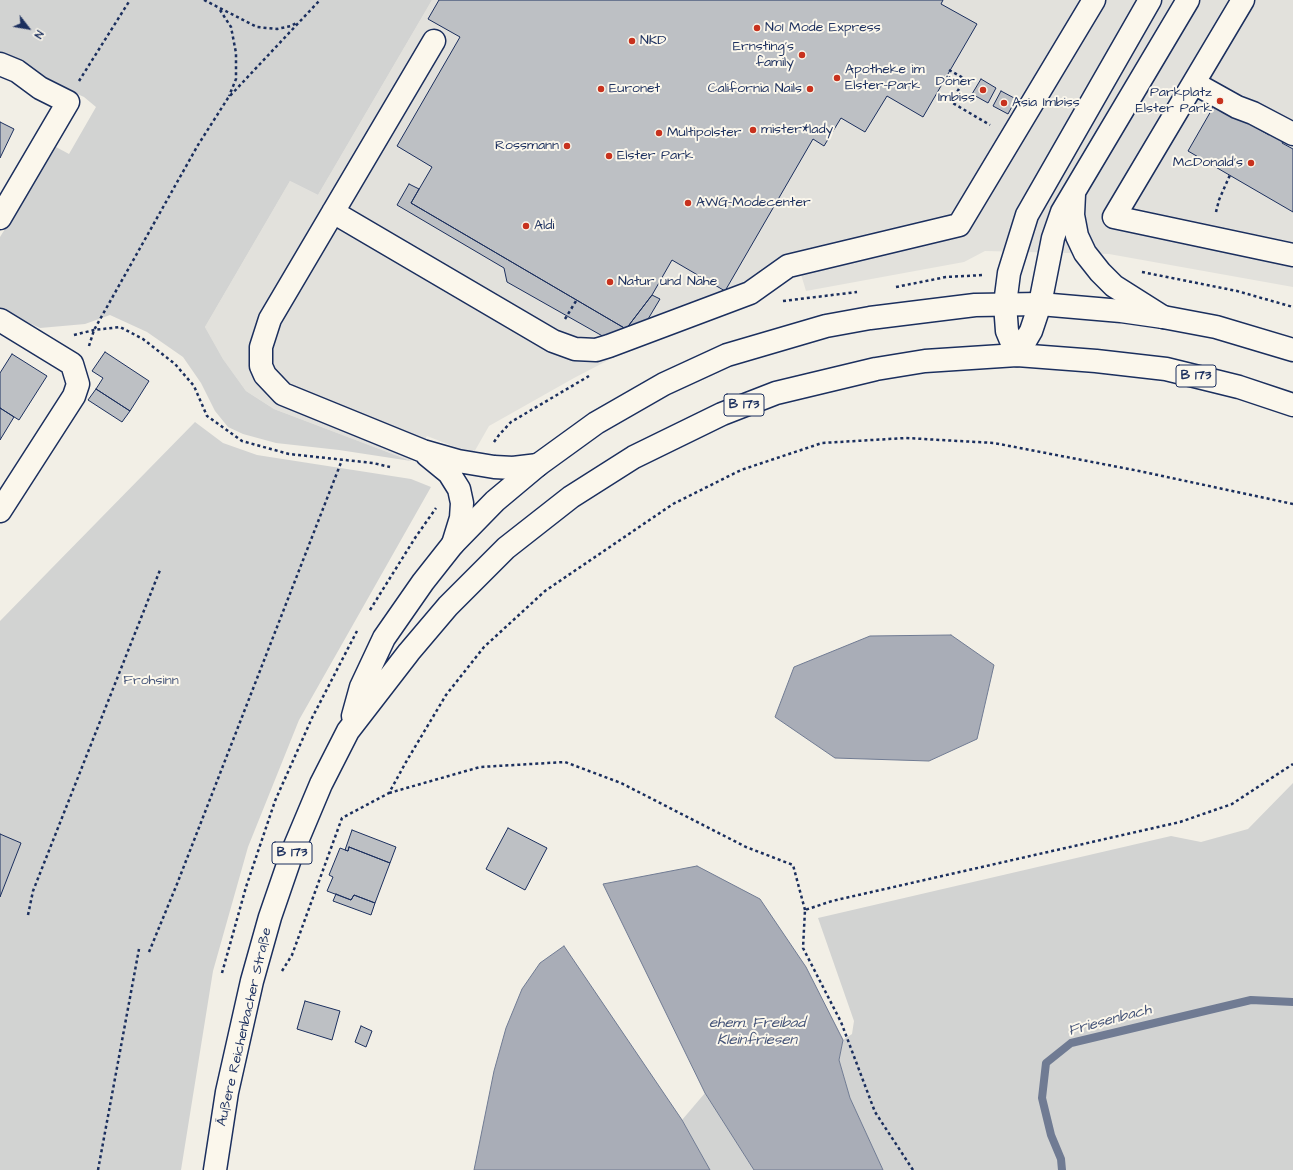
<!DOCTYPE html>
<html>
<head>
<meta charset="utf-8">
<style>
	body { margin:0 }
	#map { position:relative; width:1293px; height:1170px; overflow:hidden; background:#f2efe6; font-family:"Architects Daughter",sans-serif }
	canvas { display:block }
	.north { position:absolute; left:8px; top:8px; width:40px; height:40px; -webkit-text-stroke:3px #fbf7ec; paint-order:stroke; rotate:121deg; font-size:11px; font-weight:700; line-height:16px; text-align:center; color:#1b2f5e }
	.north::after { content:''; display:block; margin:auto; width:14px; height:18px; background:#1b2f5e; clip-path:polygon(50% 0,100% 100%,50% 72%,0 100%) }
</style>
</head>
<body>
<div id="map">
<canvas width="1293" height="1170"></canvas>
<div class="north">N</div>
</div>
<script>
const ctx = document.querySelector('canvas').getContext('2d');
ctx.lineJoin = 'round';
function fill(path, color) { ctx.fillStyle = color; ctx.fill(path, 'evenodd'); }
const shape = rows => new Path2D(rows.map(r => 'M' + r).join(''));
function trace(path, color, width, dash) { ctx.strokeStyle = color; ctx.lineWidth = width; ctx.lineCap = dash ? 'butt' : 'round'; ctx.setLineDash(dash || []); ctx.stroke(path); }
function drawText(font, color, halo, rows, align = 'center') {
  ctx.font = font + ' "Architects Daughter",sans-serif'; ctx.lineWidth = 4; ctx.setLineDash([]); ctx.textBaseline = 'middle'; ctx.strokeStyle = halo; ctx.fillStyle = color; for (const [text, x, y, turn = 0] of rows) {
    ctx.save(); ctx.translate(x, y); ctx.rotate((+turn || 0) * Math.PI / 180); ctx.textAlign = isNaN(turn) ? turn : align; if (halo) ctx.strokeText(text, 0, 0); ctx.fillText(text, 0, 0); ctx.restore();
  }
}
const built = shape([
	[432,0,1293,0,1293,287,1109,254,985,251,964,262,806,291,800,271,647,340,574,378,489,426,473,454,427,436,411,461,274,409,246,391,223,359,205,327,290,181,318,195]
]);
const green = shape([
	[0,0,432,0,318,195,290,181,205,327,223,359,246,391,274,409,411,461,339,450,276,443,243,434,228,427,215,411,201,383,183,357,147,332,110,315,85,324,40,328,0,310,0,237,56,147,69,154,96,107,84,97,0,59],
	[195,422,223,443,257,455,411,479,431,487,299,720,248,847,213,971,181,1170,0,1170,0,621],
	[1293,783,1293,1170,883,1170,850,1098,839,1060,843,1040,852,1034,854,1021,818,918,1171,836,1201,842,1248,829],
	[705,1093,754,1170,710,1170,682,1120]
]);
const water = shape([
	[951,635,994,665,977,739,929,761,835,758,775,717,794,667,870,636,951,635],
	[697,866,760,899,806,967,843,1040,839,1060,850,1098,883,1170,754,1170,705,1093,603,884,697,866],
	[564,946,682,1120,710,1170,474,1170,494,1071,506,1028,522,989,540,963,564,946]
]);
const stream = shape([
	[1062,1170,1061,1159,1051,1135,1042,1098,1046,1063,1071,1043,1251,1000,1293,1002]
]);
const building = shape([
	[439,0,943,0,941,4,977,24,923,117,887,96,865,132,841,118,824,146,813,139,725,291,672,260,652,295,626,329,411,203,432,167,397,146,460,37,428,19,439,0],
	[981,79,996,88,988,103,972,94,981,79],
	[1001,91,1016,99,1008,114,993,106,1001,91],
	[1215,104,1269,135,1271,131,1284,139,1282,143,1293,149,1293,212,1188,151,1215,104],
	[0,122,14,129,0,158,0,122],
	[409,184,419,189,411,203,626,329,652,295,660,299,629,351,507,282,504,268,397,205,409,184],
	[105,352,149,381,130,411,96,389,103,378,92,371,105,352],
	[12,354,47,376,19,420,0,408,0,373,12,354],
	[96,389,130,411,122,422,88,400,96,389],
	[0,408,14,417,0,440,0,408],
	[508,828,547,848,525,890,486,869,508,828],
	[352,830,396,847,390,863,349,847,348,851,345,850,352,830],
	[0,834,21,843,0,897,0,834],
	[349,847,390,863,375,903,354,895,351,900,327,891,333,877,329,875,340,848,348,851,349,847],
	[336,894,351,900,354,895,375,903,371,915,333,901,336,894],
	[305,1001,340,1011,332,1040,297,1029,305,1001],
	[361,1026,372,1031,366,1047,355,1042,361,1026]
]);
const path = shape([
	[204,0,257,27,277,29,291,26,298,22],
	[220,10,231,27,236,53,236,79,229,96],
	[949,70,965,79,951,102,990,125],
	[79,81,130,0],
	[1216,212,1219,200,1230,175],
	[1142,272,1237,291,1293,307],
	[896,287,946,277,984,275],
	[783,301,857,292],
	[565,319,576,301],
	[74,335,94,330,120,327,143,339,175,364,194,386,207,416,242,441,289,454,373,463,390,467],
	[89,346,94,330,198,145,228,98,320,0],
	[494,442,499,435,511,422,589,376],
	[370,610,415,538,436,508],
	[389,793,480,767,565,762,621,783,746,847,793,865,805,910],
	[28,915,33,891,160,570],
	[149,952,177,884,342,460],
	[282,971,292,955,342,818,389,793,406,762,446,695,484,647,545,591,673,504,741,470,822,443,906,438,994,443,1139,471,1293,504],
	[222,973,246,887,275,801,312,718,357,631],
	[98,1170,139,949],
	[913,1170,875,1112,841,1022,803,948,805,910,832,901,1180,822,1232,804,1293,764]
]);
const minor = shape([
	[1243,0,1114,217,1293,255],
	[434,41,270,319,261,347,261,366,265,375,283,394,423,451,458,461,494,467,513,468,538,465],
	[0,64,17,71,40,88,68,102,0,218],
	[1194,83,1237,107,1253,113,1293,134],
	[1074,194,1073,215,1077,236,1085,253,1100,272,1114,286,1163,317],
	[333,212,553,341,575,349,596,350,609,346,750,293,788,266,959,225,1094,0],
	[0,320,72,364,78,384,74,396,0,511],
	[1017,355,1031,331,1040,304,1053,238,1062,212,1188,0],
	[1017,355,1007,331,1005,304,1009,273,1027,215,1150,0],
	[427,455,449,473,459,489,462,503,461,518,453,544]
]);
const major = shape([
	[353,716,361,687,384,638,423,582,453,544,495,501,538,465,596,423,664,384,727,355,826,326,870,318,975,305,1040,304,1121,311,1163,317,1216,327,1293,350],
	[215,1170,227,1092,252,981,270,917,292,853,321,784,348,731,409,652,448,606,506,548,571,497,634,457,722,414,776,393,876,369,925,361,1017,355,1096,361,1166,369,1239,387,1293,405]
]);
const markers = [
	[757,28,4,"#c8321e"],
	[632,41,4,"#c8321e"],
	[802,55,4,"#c8321e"],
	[837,78,4,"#c8321e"],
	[601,89,4,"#c8321e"],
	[810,89,4,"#c8321e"],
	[983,90,4,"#c8321e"],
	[1220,101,4,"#c8321e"],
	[1004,103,4,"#c8321e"],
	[753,130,4,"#c8321e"],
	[659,133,4,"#c8321e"],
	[567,146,4,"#c8321e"],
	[609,156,4,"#c8321e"],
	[1251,163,4,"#c8321e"],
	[688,203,4,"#c8321e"],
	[526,226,4,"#c8321e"],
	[610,282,4,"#c8321e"]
];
const shields = [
	[1196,376,40],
	[744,405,40],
	[292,853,40]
];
const shieldNames = [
	["B 173",1196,376],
	["B 173",744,405],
	["B 173",292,853]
];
const poiNames = [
	["No1 Mode Express",765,28],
	["NKD",640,41],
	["Ernsting's",794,47,"right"],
	["family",794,63,"right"],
	["Apotheke im",845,70],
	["Elster-Park",845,86],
	["Döner",975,82,"right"],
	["Imbiss",975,98,"right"],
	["Euronet",609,89],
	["California Nails",802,89,"right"],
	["Parkplatz",1212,93,"right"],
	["Elster Park",1212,109,"right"],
	["Asia Imbiss",1012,103],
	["mister*lady",761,130],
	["Multipolster",667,133],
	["Rossmann",559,146,"right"],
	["Elster Park",617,156],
	["McDonald's",1243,163,"right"],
	["AWG-Modecenter",696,203],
	["Aldi",534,226],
	["Natur und Nähe",618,282]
];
const parkNames = [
	["Frohsinn",151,681]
];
const streetNames = [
	["Äußere Reichenbacher Straße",245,1027,-77]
];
const waterNames = [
	["Friesenbach",1110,1021,-15],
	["ehem. Freibad",757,1024],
	["Kleinfriesen",757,1041]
];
fill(built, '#e2e1dc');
fill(green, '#d2d3d2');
fill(water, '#a9adb7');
trace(water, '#707b93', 1);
trace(stream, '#707b93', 8);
fill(building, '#bdc0c4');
trace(building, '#1b2f5e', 1);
trace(minor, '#1b2f5e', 25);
trace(major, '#1b2f5e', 25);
trace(path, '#1b2f5e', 2.5, [3, 3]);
trace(minor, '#fbf7ec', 22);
trace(major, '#fbf7ec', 22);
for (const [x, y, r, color] of markers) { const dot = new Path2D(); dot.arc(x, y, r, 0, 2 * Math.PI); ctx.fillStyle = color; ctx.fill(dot); trace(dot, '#fbf7ec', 1.5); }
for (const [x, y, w] of shields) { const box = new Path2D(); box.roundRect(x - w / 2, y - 11, w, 22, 3); ctx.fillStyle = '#fbf7ec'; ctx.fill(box); trace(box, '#1b2f5e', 1); }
drawText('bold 13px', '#1b2f5e', null, shieldNames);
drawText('14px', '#1b2f5e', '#fbf7ec', poiNames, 'left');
drawText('14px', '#49587b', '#fbf7ec', parkNames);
drawText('14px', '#1b2f5e', '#fbf7ec', streetNames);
drawText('italic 15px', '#465579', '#fbf7ec', waterNames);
</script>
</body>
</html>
